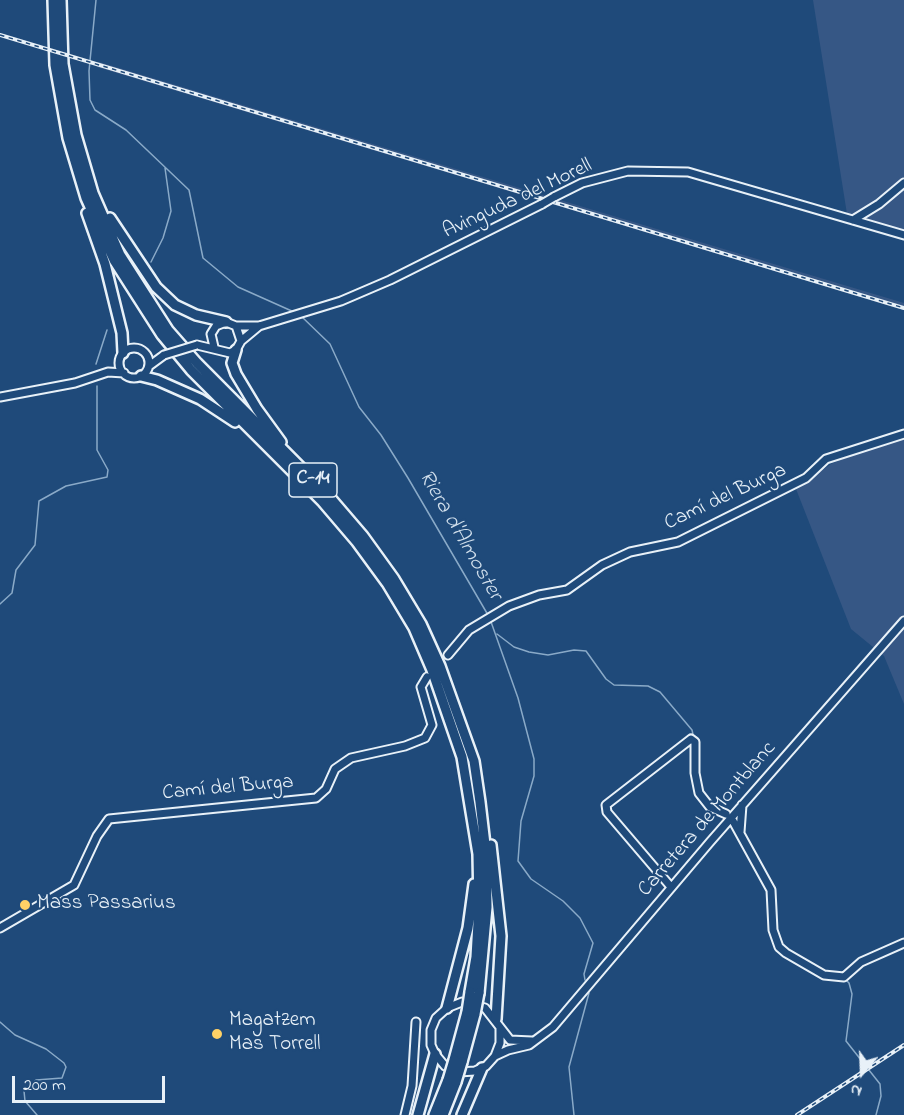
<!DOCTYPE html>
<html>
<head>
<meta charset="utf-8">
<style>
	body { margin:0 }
	#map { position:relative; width:904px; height:1115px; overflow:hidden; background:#1f4a7a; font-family:"Indie Flower",sans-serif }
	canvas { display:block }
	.north { position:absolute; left:832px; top:1043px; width:60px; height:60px; -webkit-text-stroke:4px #1f4a7a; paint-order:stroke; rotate:199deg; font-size:16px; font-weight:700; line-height:24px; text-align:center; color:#e8f1f8 }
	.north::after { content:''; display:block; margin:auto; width:21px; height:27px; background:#e8f1f8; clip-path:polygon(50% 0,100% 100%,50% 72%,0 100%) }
	.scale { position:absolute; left:12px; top:1076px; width:153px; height:27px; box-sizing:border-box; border:3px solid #e8f1f8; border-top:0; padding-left:8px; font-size:18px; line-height:21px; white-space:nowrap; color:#e8f1f8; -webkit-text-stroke:4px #1f4a7a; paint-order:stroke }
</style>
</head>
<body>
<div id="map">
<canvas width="904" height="1115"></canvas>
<div class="north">N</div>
<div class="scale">200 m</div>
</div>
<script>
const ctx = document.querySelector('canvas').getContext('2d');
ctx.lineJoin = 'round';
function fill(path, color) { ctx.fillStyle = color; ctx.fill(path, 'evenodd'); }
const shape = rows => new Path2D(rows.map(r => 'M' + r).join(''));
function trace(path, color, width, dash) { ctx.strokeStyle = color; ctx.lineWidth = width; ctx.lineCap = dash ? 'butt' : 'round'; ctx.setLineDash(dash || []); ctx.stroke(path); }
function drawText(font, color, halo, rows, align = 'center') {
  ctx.font = font + ' "Indie Flower",sans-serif'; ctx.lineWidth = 4.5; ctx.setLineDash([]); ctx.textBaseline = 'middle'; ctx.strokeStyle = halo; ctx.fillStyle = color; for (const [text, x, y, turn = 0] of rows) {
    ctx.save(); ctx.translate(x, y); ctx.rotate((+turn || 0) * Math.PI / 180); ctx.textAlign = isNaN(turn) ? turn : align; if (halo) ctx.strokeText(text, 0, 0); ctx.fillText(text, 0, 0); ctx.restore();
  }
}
const built = shape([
	[813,0,904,0,904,231,847,214],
	[99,62,904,303,904,310,97,67],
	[904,437,904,704,884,656,851,629,796,489,831,464,885,442]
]);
const stream = shape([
	[96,0,89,71,90,100,95,110,126,130,189,190,203,258,238,287,294,312],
	[151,262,163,238,171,211,165,168],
	[301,316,330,344,359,407,381,435,408,478,488,615],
	[96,364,107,330],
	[0,604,12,593,16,570,35,545,39,501,66,486,107,477,108,470,97,450,97,386],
	[490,619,518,698,534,759,534,776,521,821,518,861,531,879,563,901,580,918,593,943,584,974,585,980],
	[497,634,514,647,529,652,548,655,574,650,586,651,606,679,614,685,648,686,660,692,692,730,694,739],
	[845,979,849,983,852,994,846,1041,880,1084,881,1096,876,1115],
	[0,1022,15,1035,46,1049,64,1063,66,1067,62,1078,36,1080,24,1091,25,1101,37,1115],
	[574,1115,569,1067,589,993]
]);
const minor = shape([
	[554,197,582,183,628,171,688,172,904,235],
	[853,220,879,204,904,183],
	[236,326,259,326,341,301,390,280,542,204],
	[241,341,259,326],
	[197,345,230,353,236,350,241,341,236,326,226,322,216,326,211,334,214,347],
	'119 363a15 15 0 1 1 30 0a15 15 0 1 1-30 0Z',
	[149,366,164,355],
	[0,397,75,383,108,372,124,373],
	[448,655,469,630,509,606,539,595,567,590,602,565,630,552,678,542,806,478,826,459,904,434],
	[733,821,771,890,773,930,779,947,786,953,824,975,844,977,861,962,904,943],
	[740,832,742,805],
	[671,887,607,812,606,805,691,739,695,742,695,773,699,793,710,807,726,814],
	[0,928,74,885,97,836,109,819,316,798,326,789,335,769,351,758,405,746,425,738,432,725,421,687,427,677],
	[500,1028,500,1043,495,1056,486,1066,475,1071,459,1072,445,1066,435,1054,431,1045,431,1030,436,1018,447,1008,462,1002,485,1008,510,1040,532,1041],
	[495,1056,508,1050,529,1045,553,1027,710,842,904,621],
	[405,1115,412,1086,416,1022]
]);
const highway = shape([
	[53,0,55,65,68,138,86,198,114,260,162,335,191,370,322,501,357,542,387,583,414,628,432,670,462,757,478,854,479,906,476,957,470,992],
	[61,0,63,64,76,135,93,193,120,255,168,330,197,363,327,494,363,536,394,579,421,624,440,666,474,761,480,802,486,853,487,907,479,993],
	[87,213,105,264,122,333,123,353],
	[110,218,156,287,175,305,196,315,226,322],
	[236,350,232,363,236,374,257,409,281,442],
	[141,376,157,380,200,399,235,422],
	[491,845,501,936,496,1019],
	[447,1008,468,928,474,884],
	[454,1060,467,1012],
	[462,1062,475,1014],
	[418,1115,435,1054],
	[434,1115,448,1080],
	[443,1115,456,1082],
	[462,1115,482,1068]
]);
const rail = shape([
	[0,35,904,308],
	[797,1115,904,1045]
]);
const minorBridge = shape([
	[542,204,554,197],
	[164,355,197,345]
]);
const highwayBridge = shape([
	[467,1012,470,992],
	[475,1014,479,993],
	[448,1080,454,1060],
	[456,1082,462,1062]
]);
const markers = [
	[25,905,6,"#ffd166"],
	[217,1034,6,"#ffd166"]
];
const shields = [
	[313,480,48]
];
const shieldNames = [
	["C-14",313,480]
];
const streetNames = [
	["Avinguda del Morell",518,200,-25],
	["Camí del Burga",726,498,-25],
	["Camí del Burga",228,789,-5],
	["Carretera de Montblanc",708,820,-49]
];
const poiNames = [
	["Mass Passarius",37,905],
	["Magatzem",229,1022],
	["Mas Torrell",229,1046]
];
const waterNames = [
	["Riera d'Almoster",459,536,60]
];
fill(built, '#365785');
trace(stream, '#8aaac8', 1.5);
trace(minor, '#e8f1f8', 11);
trace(highway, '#e8f1f8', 14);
trace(minor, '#1f4a7a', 7);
trace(highway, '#1f4a7a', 9);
trace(rail, '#e8f1f8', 4);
trace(rail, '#1f4a7a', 1.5, [4.5]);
trace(minorBridge, '#e8f1f8', 11, []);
trace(highwayBridge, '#e8f1f8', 14, []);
trace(minorBridge, '#1f4a7a', 7);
trace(highwayBridge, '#1f4a7a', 9);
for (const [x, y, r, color] of markers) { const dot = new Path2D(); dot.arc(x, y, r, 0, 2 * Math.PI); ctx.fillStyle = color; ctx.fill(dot); trace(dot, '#1f4a7a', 2); }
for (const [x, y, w] of shields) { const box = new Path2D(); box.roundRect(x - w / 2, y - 17, w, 34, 4.5); ctx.fillStyle = '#1f4a7a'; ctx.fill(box); trace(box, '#e8f1f8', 1.5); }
drawText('bold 20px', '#e8f1f8', null, shieldNames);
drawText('21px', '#e8f1f8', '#1f4a7a', streetNames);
drawText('21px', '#e8f1f8', '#1f4a7a', poiNames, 'left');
drawText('italic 22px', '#d1dfec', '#1f4a7a', waterNames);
</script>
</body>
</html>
